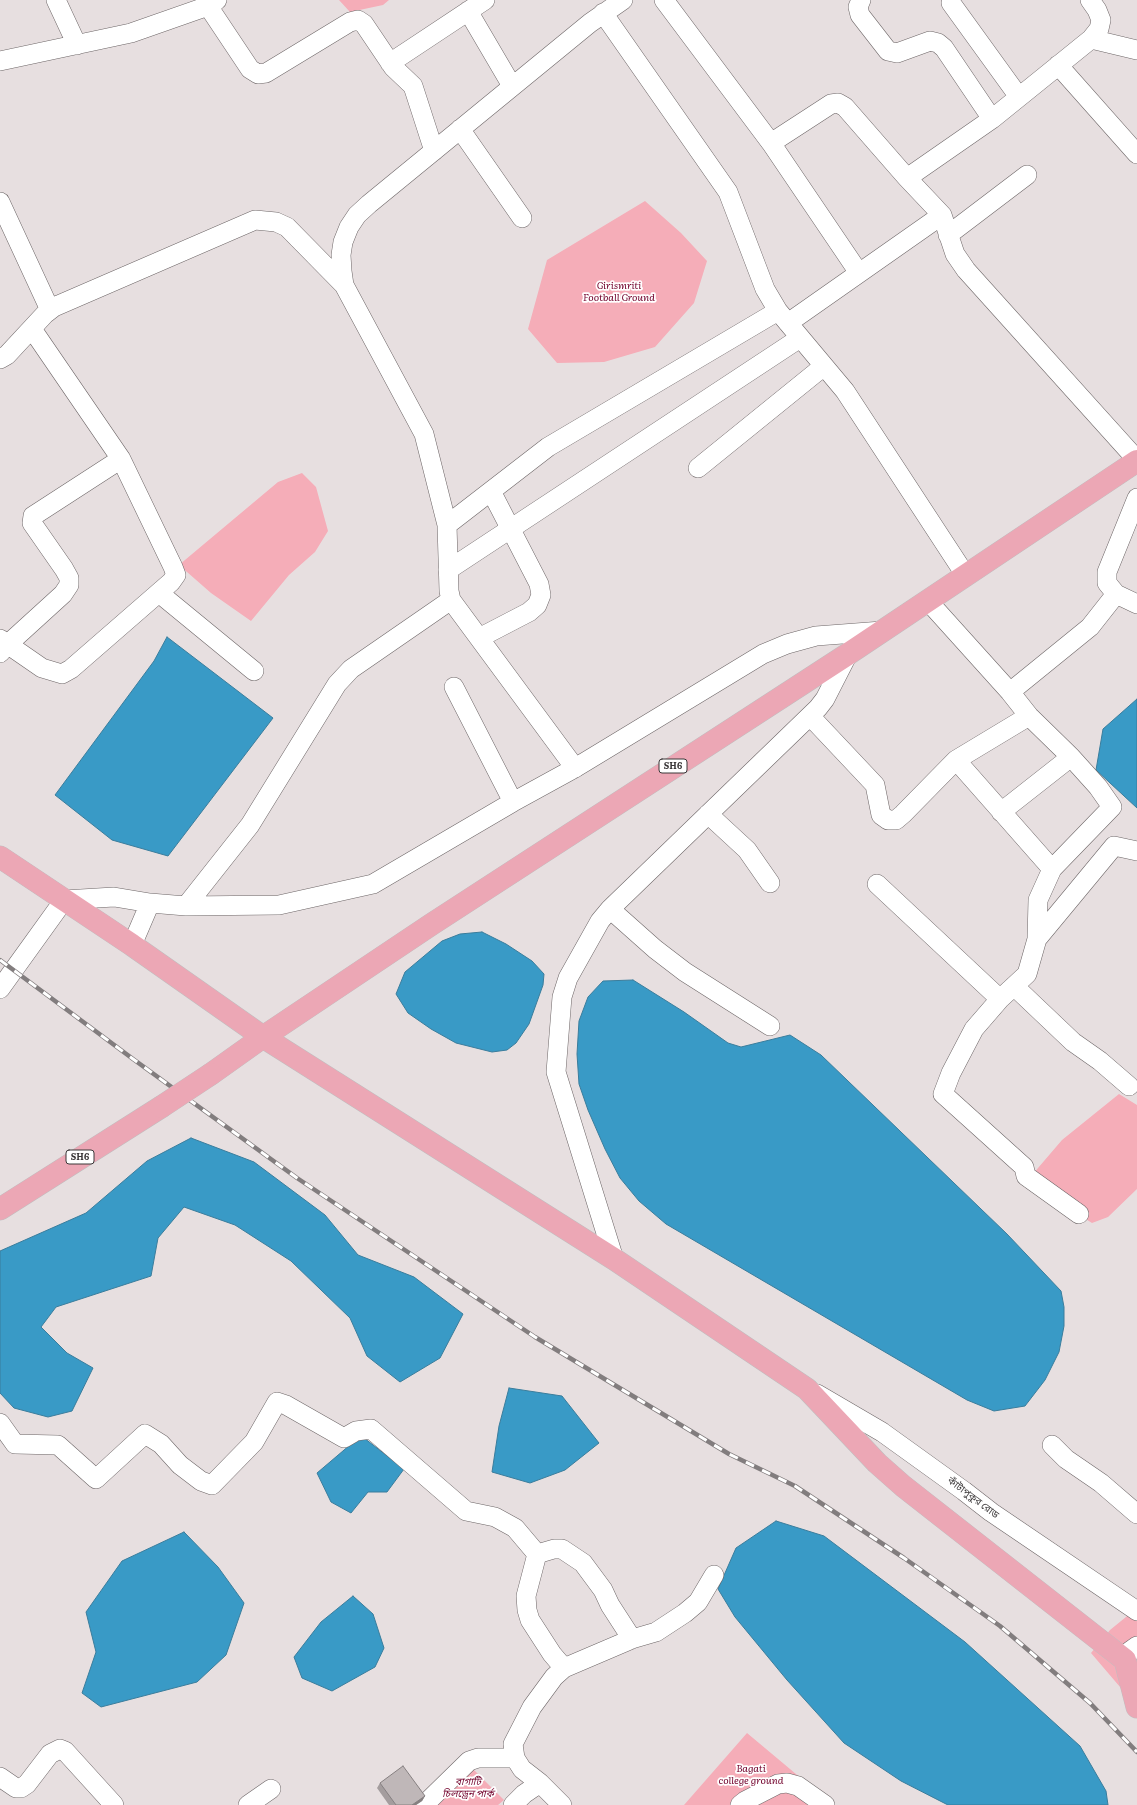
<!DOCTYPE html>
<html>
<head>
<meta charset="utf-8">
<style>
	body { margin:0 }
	canvas { display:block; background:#e7dfe0 }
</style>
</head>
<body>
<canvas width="1137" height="1805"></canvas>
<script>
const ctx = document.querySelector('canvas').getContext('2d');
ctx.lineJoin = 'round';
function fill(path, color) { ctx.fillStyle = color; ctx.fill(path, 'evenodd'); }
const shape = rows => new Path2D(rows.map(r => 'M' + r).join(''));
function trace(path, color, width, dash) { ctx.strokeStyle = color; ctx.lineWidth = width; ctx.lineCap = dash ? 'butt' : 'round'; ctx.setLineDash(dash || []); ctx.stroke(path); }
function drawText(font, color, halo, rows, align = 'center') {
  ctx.font = font + ' Literata,"Noto Sans Bengali",serif'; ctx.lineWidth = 3.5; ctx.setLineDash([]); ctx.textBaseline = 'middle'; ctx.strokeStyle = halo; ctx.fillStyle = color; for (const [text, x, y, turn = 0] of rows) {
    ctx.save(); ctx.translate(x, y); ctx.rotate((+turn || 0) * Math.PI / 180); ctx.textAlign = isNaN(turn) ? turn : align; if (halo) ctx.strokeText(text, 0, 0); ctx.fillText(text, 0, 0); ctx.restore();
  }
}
const green = shape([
	[339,0,389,0,383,5,350,12],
	[645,201,681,233,707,261,694,303,655,347,604,362,557,363,528,329,547,260],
	[302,473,316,487,328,531,315,552,289,575,251,621,211,593,179,565,278,482],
	[1119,1094,1137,1105,1137,1189,1108,1217,1092,1223,1046,1194,1032,1175,1062,1140],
	[1137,1608,1137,1682,1126,1694,1091,1653,1110,1630],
	[747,1733,833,1805,684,1805],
	[468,1764,504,1800,498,1805,427,1805]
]);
const water = shape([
	[167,637,273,718,168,856,112,840,55,795,154,661,167,637],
	[1137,699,1137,808,1096,770,1103,729,1137,699],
	[482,932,506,944,532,961,544,974,543,985,529,1024,516,1043,507,1050,492,1052,456,1043,431,1029,408,1013,396,994,405,972,442,941,460,934,482,932],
	[633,980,684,1012,728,1043,741,1047,790,1035,821,1055,1007,1234,1061,1291,1064,1307,1064,1326,1059,1352,1045,1380,1025,1406,994,1411,967,1400,666,1224,639,1201,620,1178,605,1149,588,1110,579,1084,577,1054,579,1021,588,997,603,981,633,980],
	[191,1138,254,1162,325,1215,358,1255,414,1277,463,1314,440,1358,400,1382,367,1356,350,1318,291,1261,235,1225,184,1207,158,1238,151,1276,56,1307,41,1327,67,1353,93,1368,72,1411,48,1417,14,1408,0,1393,0,1251,86,1213,147,1161,191,1138],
	[509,1388,562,1396,599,1443,565,1470,530,1483,492,1472,499,1426,509,1388],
	[364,1438,404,1469,387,1492,368,1492,351,1513,331,1502,317,1473,357,1439,364,1438],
	[776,1521,824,1536,965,1642,1080,1746,1106,1791,1108,1805,948,1805,901,1781,844,1743,787,1680,735,1617,718,1589,736,1548,776,1521],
	[184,1532,218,1567,244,1603,226,1655,197,1682,101,1707,82,1693,96,1652,86,1612,122,1561,184,1532],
	[353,1596,373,1614,384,1648,375,1667,332,1691,302,1678,294,1657,321,1622,353,1596]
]);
const minor = shape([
	[56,0,77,45],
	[664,0,771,143,859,273],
	[861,0,858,7,860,15,888,51,897,53,930,41,938,43,944,48,992,119],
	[951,3,1019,97],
	[208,6,250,69,258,74,266,73,350,22,358,20,364,24,393,67,413,86,434,151],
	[468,11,512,86],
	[603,13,728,192,765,289,778,311,845,391,966,576],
	[1091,39,1137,50],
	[0,61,131,33,208,6,217,0],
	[390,63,485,0],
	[1058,65,1137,154],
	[460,129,522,218],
	[771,143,831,104,838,103,845,107,907,178,942,215,955,254,966,270,1137,460],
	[907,178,992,119,1091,39,1099,29,1101,20,1097,10,1090,0],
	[0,202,50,310],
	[948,235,1027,175],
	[788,323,942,215],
	[0,359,7,355,45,314,54,307,255,220,276,222,287,227,344,285],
	[698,468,824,366],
	[1137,498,1107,572,1107,583,1116,594,1137,604],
	[447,525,548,447,778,311],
	[448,570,800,338],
	[159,593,254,671],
	[928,601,1010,692,1029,716,1071,757,1098,787,1112,807,1052,869,1038,900,1037,939,1027,974,1000,999,974,1029,951,1073,943,1094,1024,1167,1026,1176,1079,1214],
	[479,638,529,612,537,605,541,595,539,584,491,491],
	[0,639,42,668,62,674,71,669,171,582,176,575,173,567,121,459,32,329],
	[0,653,7,645,63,594,69,585,69,578,64,569,32,523,33,516,121,459],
	[454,687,513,802],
	[1010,692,1090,627,1116,594],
	[810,716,875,785,881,815,888,820,896,820,903,814,956,760,1029,716],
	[956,760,1052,869],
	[575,768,451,600,449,591,447,525,424,434,344,285,342,271,341,255,343,242,349,227,357,215,369,204,590,23,623,0],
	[1001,812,1071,757],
	[708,814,747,850,770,883],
	[877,884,1000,999],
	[186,906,250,825,337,684,351,669,451,600],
	[610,909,655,949,685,972,770,1026],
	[1037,939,1114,846,1137,851],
	[132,945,150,903],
	[1014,986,1073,1042,1100,1061,1129,1086],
	[0,989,64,900,114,897,150,903,186,906,279,905,373,884,513,802,575,768,763,654,787,644,816,636,882,631],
	[614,1259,556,1072,562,997,568,978,600,921,610,909,818,708,825,699,848,654],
	[817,1394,882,1432,964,1491,991,1512,1137,1611],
	[0,1423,15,1444,58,1445,96,1479,145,1434,161,1444,180,1465,201,1481,212,1485,254,1442,277,1402,286,1405,344,1438,356,1431,371,1429,466,1511,495,1517,515,1528,537,1554,526,1596,527,1610,530,1620,552,1654,564,1668],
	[1052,1445,1066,1459,1101,1483,1137,1514],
	[537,1554,554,1549,562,1549,583,1563,603,1590,610,1605,632,1639],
	[1125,1660,1130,1651,1137,1646],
	[0,1777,16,1788,21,1788,27,1784,50,1754,60,1749,65,1751,114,1805],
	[248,1805,271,1789],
	[424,1805,469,1761,478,1758,515,1758],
	[513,1805,524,1794,540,1783],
	[562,1805,540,1783,522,1769,515,1758,513,1744,532,1707,554,1677,564,1668,632,1639,656,1632,685,1613,698,1602,714,1575],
	[740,1805,745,1801,778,1784,787,1783,798,1786,825,1805]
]);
const major = shape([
	[0,857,132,945,263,1037,614,1259,807,1389,877,1463,903,1486,1125,1660,1137,1707],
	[211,1074,263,1037,432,924,848,654,1137,461],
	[0,1209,161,1107]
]);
const rail = shape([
	[0,960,133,1059,297,1178,535,1337,729,1454,795,1486,904,1558,1000,1626,1090,1703,1137,1752]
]);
const majorBridge = shape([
	[161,1107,211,1074]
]);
const wall = shape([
	[380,1783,425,1796,422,1801,416,1805,389,1805,377,1788]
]);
const shadedWall = shape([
	[425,1796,422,1801,416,1805,412,1805]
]);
const building = shape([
	[403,1766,425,1796,412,1805,396,1805,380,1783,403,1766]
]);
const shields = [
	[673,766,28],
	[80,1157,28]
];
const shieldNames = [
	["SH6",673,766],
	["SH6",80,1157]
];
const parkNames = [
	["Girismriti",619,286],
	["Football Ground",619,298],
	["Bagati",751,1769],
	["college ground",751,1781],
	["বাগাটি",468,1782],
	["চিলড্রেন পার্ক",468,1794]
];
const streetNames = [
	["কাঁটাপুকুর রোড",973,1498,37]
];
fill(green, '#f5adb8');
fill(water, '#399ac6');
trace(water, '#3a7d9c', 1);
trace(minor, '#6d6667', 20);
trace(major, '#c0bfc0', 23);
trace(minor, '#fff', 19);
trace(major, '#eca7b5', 22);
trace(rail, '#827d7e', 4.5);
trace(rail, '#fff', 3, [9]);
trace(majorBridge, '#c0bfc0', 23, []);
trace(majorBridge, '#eca7b5', 22);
fill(wall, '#a49d9e');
fill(shadedWall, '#868081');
fill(building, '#bfb7b8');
trace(building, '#868081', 1);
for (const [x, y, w] of shields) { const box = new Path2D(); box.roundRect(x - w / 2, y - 7, w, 14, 3); ctx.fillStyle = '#fff'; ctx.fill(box); trace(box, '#3b3839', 1); }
drawText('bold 9px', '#3b3839', null, shieldNames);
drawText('italic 10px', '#71012b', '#fff', parkNames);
drawText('10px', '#3b3839', '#fff', streetNames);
</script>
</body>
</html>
